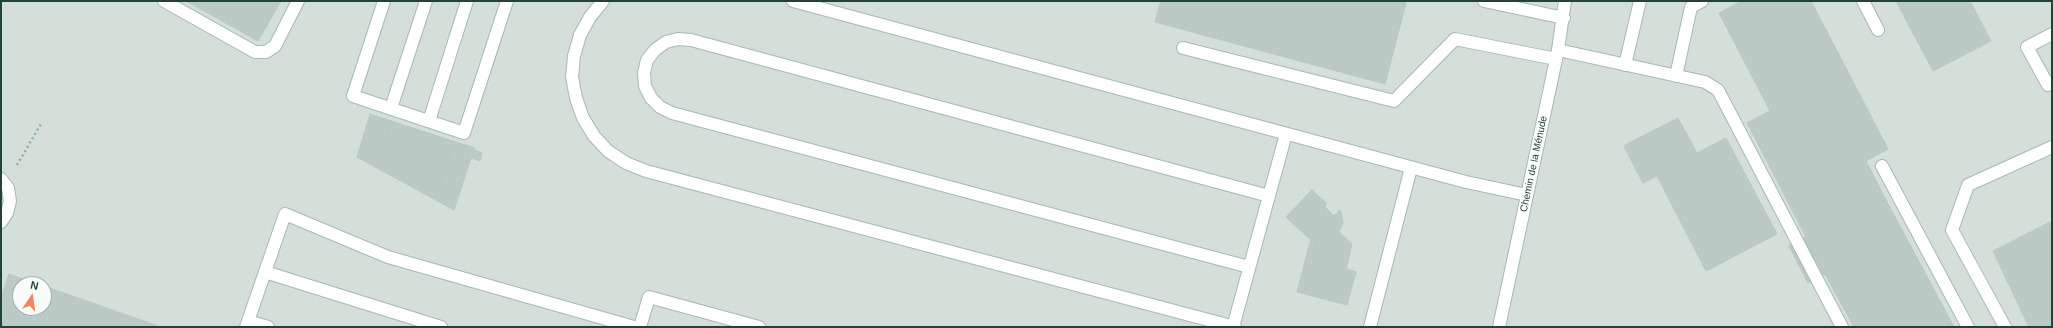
<!DOCTYPE html>
<html>
<head>
<meta charset="utf-8">
<style>
	body { margin:0 }
	#map { position:relative; width:2053px; height:328px; overflow:hidden; background:#e6efeb; font-family:Helvetica,sans-serif }
	canvas { display:block }
	.frame { position:absolute; inset:0; border:2px solid #24423a; pointer-events:none }
	.north { position:absolute; left:12px; top:276px; width:40px; height:40px; box-sizing:border-box; background:#f7fbf9; border:1px solid #a3b1ad; border-radius:50%; rotate:13deg; font-size:11px; font-weight:700; line-height:16px; text-align:center; color:#24423a }
	.north::after { content:''; display:block; margin:auto; width:14px; height:18px; background:#f4845f; clip-path:polygon(50% 0,100% 100%,50% 72%,0 100%) }
</style>
</head>
<body>
<div id="map">
<canvas width="2053" height="328"></canvas>
<div class="frame"></div>
<div class="north">N</div>
</div>
<script>
const ctx = document.querySelector('canvas').getContext('2d');
ctx.lineJoin = 'round';
function fill(path, color) { ctx.fillStyle = color; ctx.fill(path, 'evenodd'); }
const shape = rows => new Path2D(rows.map(r => 'M' + r).join(''));
function trace(path, color, width, dash) { ctx.strokeStyle = color; ctx.lineWidth = width; ctx.lineCap = dash ? 'butt' : 'round'; ctx.setLineDash(dash || []); ctx.stroke(path); }
function drawText(font, color, halo, rows, align = 'center') {
  ctx.font = font + ' Helvetica,sans-serif'; ctx.lineWidth = 3; ctx.setLineDash([]); ctx.textBaseline = 'middle'; ctx.strokeStyle = halo; ctx.fillStyle = color; for (const [text, x, y, turn = 0] of rows) {
    ctx.save(); ctx.translate(x, y); ctx.rotate((+turn || 0) * Math.PI / 180); ctx.textAlign = isNaN(turn) ? turn : align; if (halo) ctx.strokeText(text, 0, 0); ctx.fillText(text, 0, 0); ctx.restore();
  }
}
const built = shape([
	[1,1,2052,1,2052,327,1,327],
	[20,284,44,284,44,308,20,308]
]);
const building = shape([
	[186,1,281,1,258,41,186,1],
	[1161,1,1401,1,1406,3,1385,84,1155,22,1161,1],
	[1742,1,1811,1,1888,149,1866,161,1886,200,1808,241,1757,142,1780,130,1719,13,1742,1],
	[1896,1,1970,1,1991,41,1933,71,1896,1],
	[1770,111,1780,130,1757,142,1747,123,1770,111],
	[370,114,391,121,377,168,357,157,370,114],
	[1678,118,1697,153,1726,138,1777,234,1706,271,1657,176,1643,183,1631,160,1636,157,1629,143,1678,118],
	[391,121,453,141,434,199,377,168,391,121],
	[453,141,475,148,474,150,482,153,480,161,471,158,454,210,434,199,453,141],
	[1629,143,1636,157,1631,160,1624,146,1629,143],
	[1312,190,1327,204,1324,206,1334,216,1340,210,1341,212,1343,223,1339,232,1352,244,1346,269,1356,272,1347,305,1297,292,1308,250,1315,252,1318,238,1305,225,1300,230,1286,217,1312,190],
	[1886,200,1954,327,1854,327,1825,274,1808,241,1886,200],
	[2052,221,2052,327,2029,327,1993,251,2052,221],
	[1305,225,1318,238,1315,252,1308,250,1311,240,1300,230,1305,225],
	[1806,237,1825,274,1808,283,1789,246,1806,237],
	[9,274,38,284,20,284,20,308,44,308,44,286,161,327,1,327,1,298,9,274]
]);
const path = shape([
	[17,165,42,122]
]);
const lane = shape([
	[164,1,255,52,266,52,275,46,298,1],
	[384,1,353,96,464,133,507,1],
	[603,1,590,17,580,35,574,56,572,77,576,98,583,118,594,136,608,151,626,163,646,171,1235,327],
	[793,1,1466,182,1527,195],
	[1484,1,1564,18],
	[1863,1,1878,30],
	[2052,34,2027,47,2048,85,2052,83],
	[1183,48,1394,101,1455,39,1556,59],
	[1558,50,1705,82,1718,90,1842,327],
	[1625,65,1640,1],
	[1676,76,1691,7,1702,1],
	[391,108,426,1],
	[429,121,467,1],
	[1882,166,1968,327],
	[1,179,8,188,10,201,7,213,1,222],
	[1249,267,672,113,660,107,651,98,645,86,644,73,647,60,655,50,666,42,678,39,691,40,1269,196],
	[265,272,441,327],
	[248,321,268,327],
	[246,327,285,214,388,257,634,327],
	[640,327,649,297,759,327],
	[1233,327,1286,134],
	[1370,327,1411,168],
	[2005,327,1952,230,1968,185,2052,147]
]);
const street = shape([
	[1499,327,1558,50,1565,1]
]);
const streetNames = [
	["Chemin de la Ménude",1534,164,-78]
];
fill(built, '#d4dfda');
fill(building, '#bbcac4');
trace(building, '#b8c9c2', 1);
trace(lane, '#a8b8b2', 14);
trace(street, '#a8b8b2', 14);
trace(path, '#86b3a5', 2.5, [2, 3]);
trace(lane, '#fff', 12);
trace(street, '#fff', 12);
drawText('10px', '#24423a', '#f7fbf9', streetNames);
</script>
</body>
</html>
